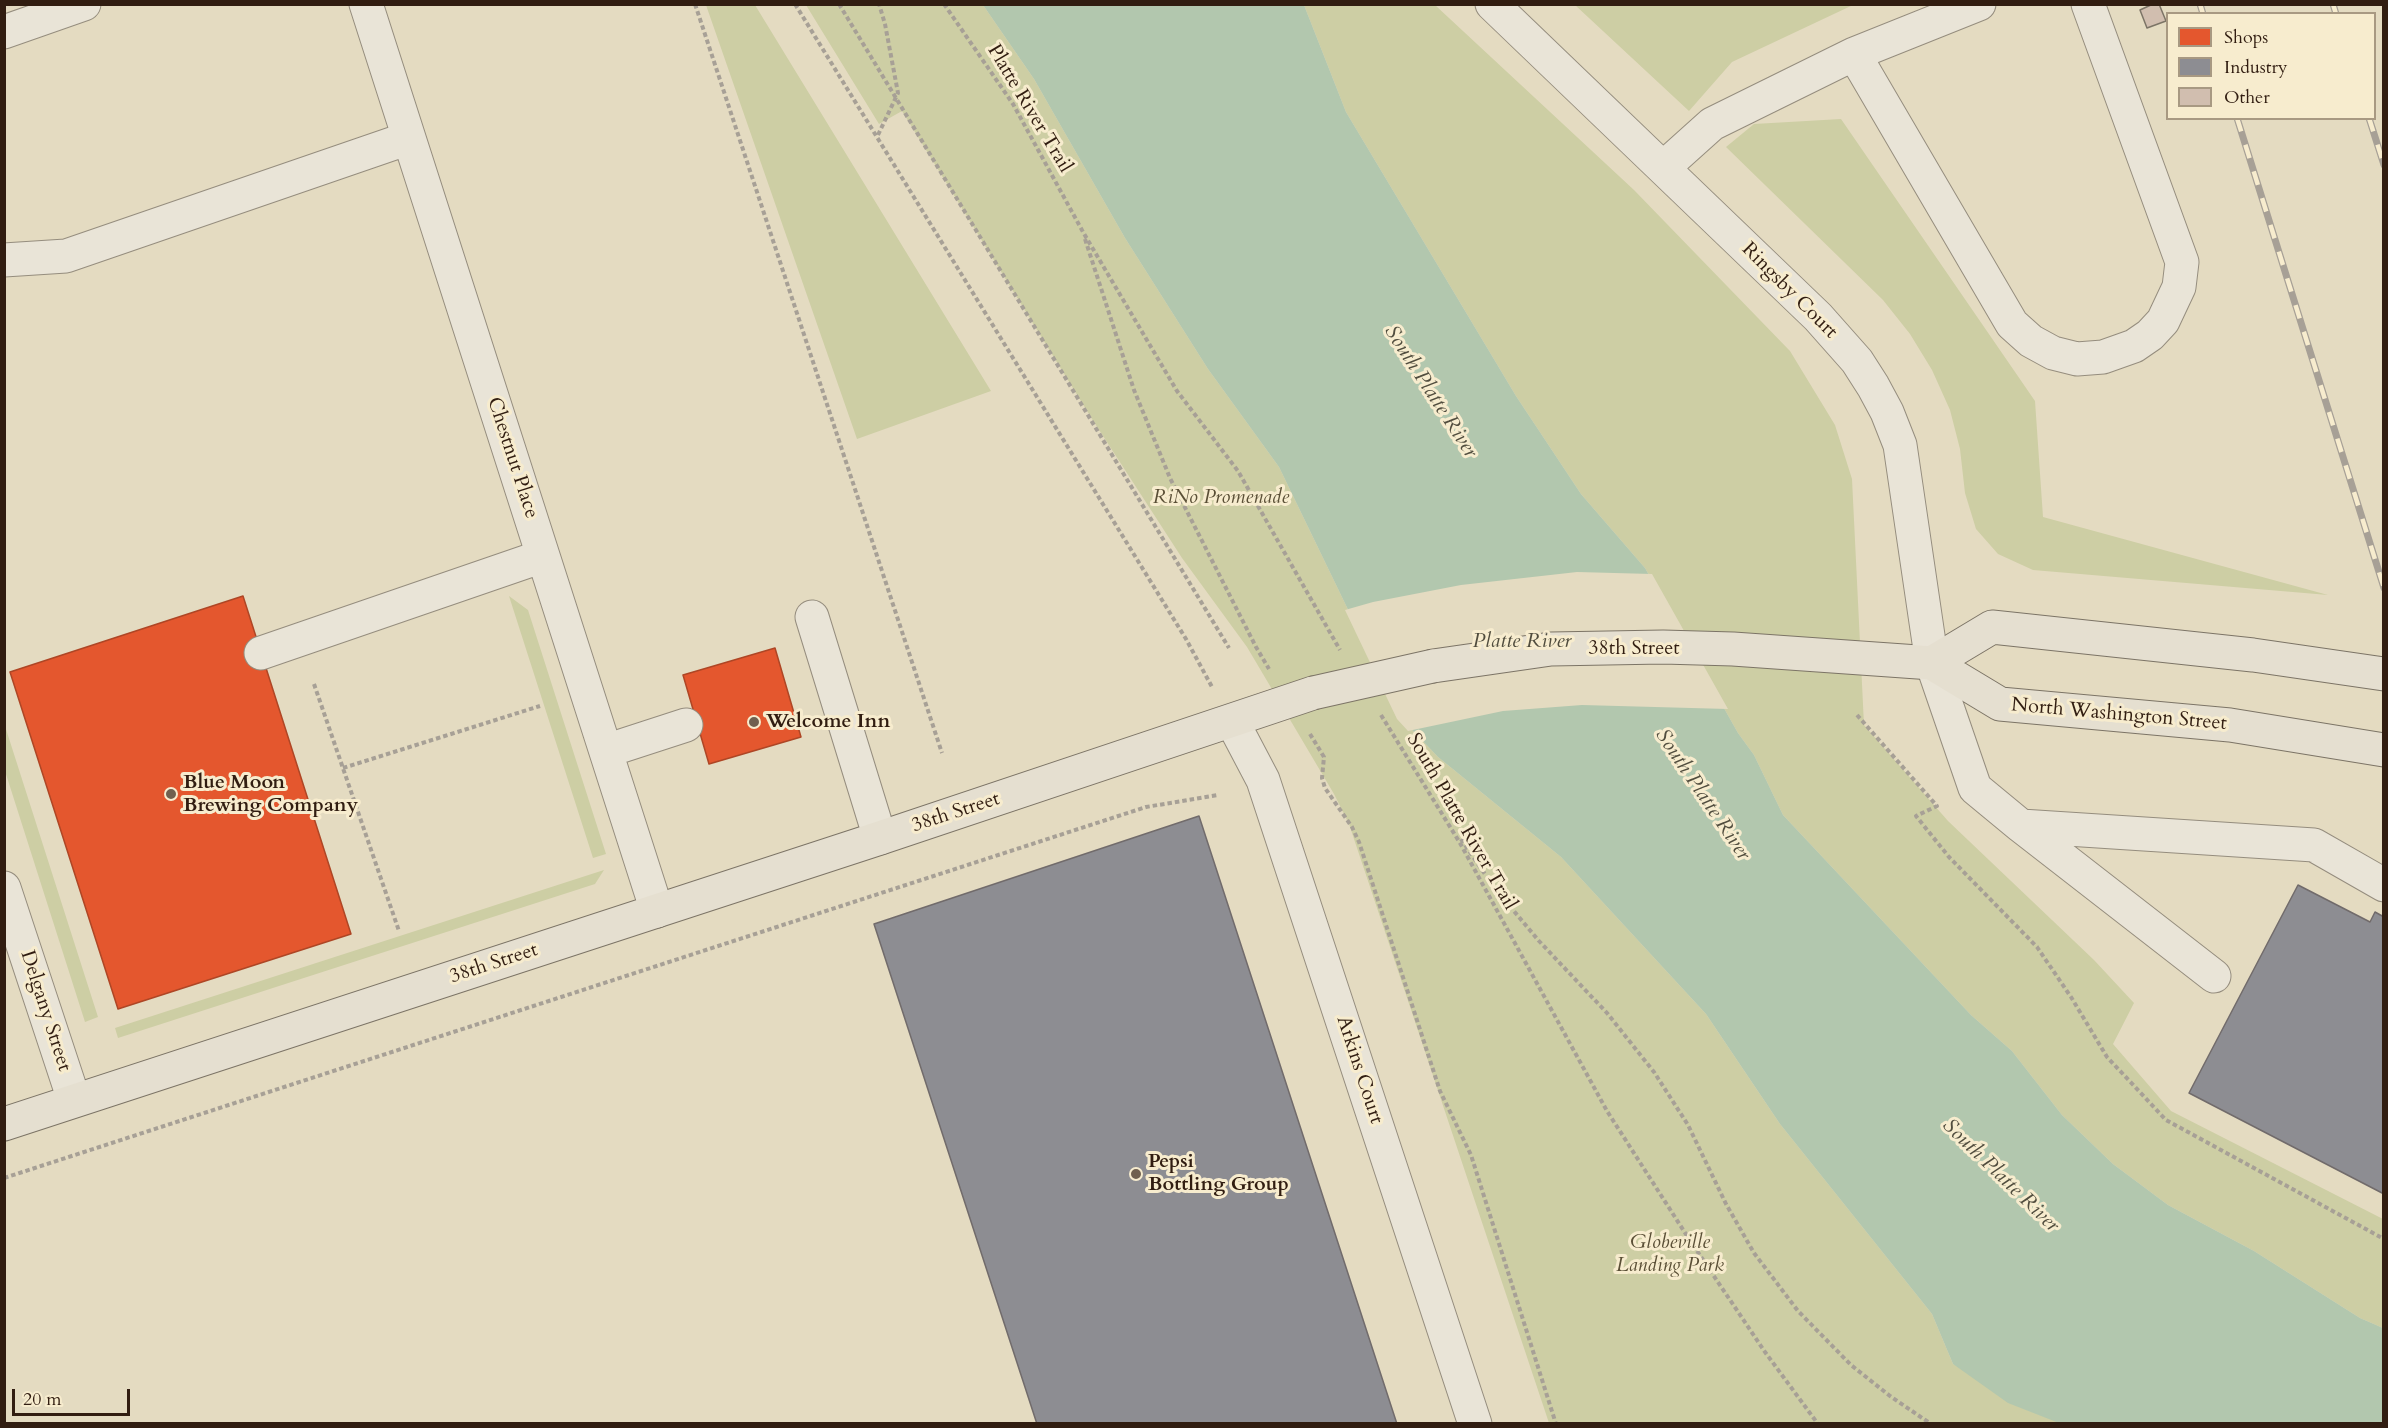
<!DOCTYPE html>
<html>
<head>
<meta charset="utf-8">
<style>
	body { margin:0 }
	#map { position:relative; width:2388px; height:1428px; overflow:hidden; background:#e4dbc1; font-family:Cardo,serif }
	canvas { display:block }
	.frame { position:absolute; inset:0; border:6px solid #311d11; pointer-events:none }
	.legend { position:absolute; left:2166px; top:12px; width:210px; height:108px; box-sizing:border-box; background:#f7ecce; border:2px solid #a89982; margin:0; padding:8px 10px; list-style:none; font-size:18px; color:#311d11 }
	.legend li { display:flex; align-items:center; gap:12px; height:30px }
	.legend b { width:30px; border:2px solid #a89982 }
	.scale { position:absolute; left:12px; top:1389px; width:118px; height:27px; box-sizing:border-box; border:3px solid #311d11; border-top:0; padding-left:8px; font-size:18px; line-height:21px; white-space:nowrap; color:#311d11; -webkit-text-stroke:4px #f7ecce; paint-order:stroke }
</style>
</head>
<body>
<div id="map">
<canvas width="2388" height="1428"></canvas>
<div class="frame"></div>
<ul class="legend">
<li><b style="height:16px;background:#e4572e"></b>Shops</li>
<li><b style="height:16px;background:#8d8d92"></b>Industry</li>
<li><b style="height:16px;background:#d1beaf"></b>Other</li>
</ul>
<div class="scale">20 m</div>
</div>
<script>
const ctx = document.querySelector('canvas').getContext('2d');
ctx.lineJoin = 'round';
function fill(path, color) { ctx.fillStyle = color; ctx.fill(path, 'evenodd'); }
const shape = rows => new Path2D(rows.map(r => 'M' + r).join(''));
function trace(path, color, width, dash) { ctx.strokeStyle = color; ctx.lineWidth = width; ctx.lineCap = dash ? 'butt' : 'round'; ctx.setLineDash(dash || []); ctx.stroke(path); }
function drawText(font, color, halo, rows, align = 'center') {
  ctx.font = font + ' Cardo,serif'; ctx.lineWidth = 6; ctx.setLineDash([]); ctx.textBaseline = 'middle'; ctx.strokeStyle = halo; ctx.fillStyle = color; for (const [text, x, y, turn = 0] of rows) {
    ctx.save(); ctx.translate(x, y); ctx.rotate((+turn || 0) * Math.PI / 180); ctx.textAlign = isNaN(turn) ? turn : align; if (halo) ctx.strokeText(text, 0, 0); ctx.fillText(text, 0, 0); ctx.restore();
  }
}
const green = shape([
	[706,5,755,5,991,391,857,439],
	[806,5,983,5,1034,79,1125,238,1208,369,1279,467,1400,717,1438,757,1561,857,1706,1014,1780,1124,1932,1314,1953,1364,2093,1423,1549,1423,1349,824,1334,794,1247,647,1182,558,1092,419,902,111,879,124],
	[1304,5,1435,5,1634,190,1790,351,1835,425,1852,479,1864,725,1948,821,2094,960,2134,1003,2113,1044,2171,1111,2383,1219,2383,1328,2360,1318,2254,1251,2168,1205,2113,1164,2062,1115,2012,1051,1971,1015,1783,815,1754,755,1738,733,1645,568,1581,494,1516,396,1346,112],
	[1575,5,1853,5,1732,62,1689,111],
	[1841,119,2035,401,2043,517,2328,595,2033,570,1998,554,1976,529,1965,493,1960,449,1950,410,1932,370,1910,334,1883,300,1726,147,1754,124],
	[509,596,528,610,606,854,593,858],
	[5,726,98,1017,85,1022,5,771],
	[604,870,595,884,118,1038,115,1028]
]);
const water = shape([
	[983,5,1304,5,1346,112,1516,396,1581,494,1645,568,1738,733,1754,755,1783,815,1971,1015,2012,1051,2062,1115,2113,1164,2168,1205,2254,1251,2360,1318,2383,1328,2383,1423,2059,1423,2008,1403,1953,1364,1932,1314,1780,1124,1706,1014,1561,857,1438,757,1400,717,1279,467,1208,369,1125,238,1034,79]
]);
const pier = shape([
	[1577,572,1652,574,1728,709,1582,705,1503,711,1408,731,1397,719,1345,610,1373,602,1461,585]
]);
const shops = shape([
	[243,596,351,934,118,1009,10,672,243,596],
	[775,648,801,737,709,764,683,675,775,648]
]);
const industry = shape([
	[1199,816,1397,1424,1037,1424,874,924,1199,816],
	[2298,885,2370,922,2375,912,2384,917,2384,1194,2189,1093,2298,885]
]);
const building = shape([
	[2153,4,2159,4,2166,21,2147,28,2140,10,2153,4]
]);
const path = shape([
	[695,4,942,753],
	[795,4,1186,639,1212,687],
	[839,4,1229,648],
	[944,4,1013,104,1083,232,1177,391,1238,471,1340,650],
	[878,135,898,93,885,24,879,4],
	[1085,239,1134,390,1170,478,1256,647,1269,669],
	[314,684,399,931],
	[1381,715,1460,843,1607,1111,1689,1239,1765,1352,1818,1424],
	[1857,715,1937,806,1916,816,1949,857,2037,947,2071,997,2107,1057,2166,1120,2384,1239],
	[1310,734,1324,757,1322,778,1325,788,1352,827,1359,842,1440,1091,1471,1155,1556,1424],
	[343,768,540,706],
	[1461,839,1493,886,1539,941,1607,1013,1654,1072,1688,1125,1726,1204,1754,1253,1798,1311,1851,1365,1890,1396,1931,1424],
	[4,1178,1146,807,1218,795]
]);
const minor = shape([
	[366,4,657,911],
	[1492,4,1818,317,1857,361,1873,386,1887,412,1900,445,1932,663,1975,788,2021,826,2314,845,2384,885],
	[4,32,84,4],
	[1854,54,2012,324,2031,341,2053,353,2077,359,2103,357,2134,346,2150,335,2163,321,2179,287,2182,262,2088,4],
	[1663,168,1712,124,1854,54,1979,4],
	[4,260,66,256,409,138],
	[812,617,880,838],
	[261,653,543,556],
	[1232,721,1263,780,1475,1424],
	[606,751,686,725],
	[2021,826,2214,976],
	[4,888,74,1100]
]);
const major = shape([
	[1932,663,1992,627,2253,655,2384,674],
	[1433,666,1551,649,1663,647,1733,649,1932,663,2000,704,2230,725,2384,750],
	[4,1124,880,838,1313,693]
]);
const rail = shape([
	[2200,4,2203,14],
	[2333,4,2336,14],
	[2237,118,2384,588],
	[2369,118,2384,165]
]);
const majorBridge = shape([
	[1313,693,1433,666]
]);
const markers = [
	[754,722,6,"#70604f"],
	[171,794,6,"#70604f"],
	[1136,1174,6,"#70604f"]
];
const streetNames = [
	["Platte River Trail",1029,109,59],
	["Ringsby Court",1789,291,45],
	["Chestnut Place",512,458,72],
	["38th Street",1634,649],
	["North Washington Street",2119,715,5],
	["38th Street",956,813,-18],
	["South Platte River Trail",1461,822,60],
	["38th Street",494,964,-18],
	["Delgany Street",45,1011,72],
	["Arkins Court",1359,1070,72]
];
const parkNames = [
	["RiNo Promenade",1221,498],
	["Globeville",1670,1243],
	["Landing Park",1670,1266]
];
const poiNames = [
	["Welcome Inn",766,722],
	["Blue Moon",183,783],
	["Brewing Company",183,806],
	["Pepsi",1148,1162],
	["Bottling Group",1148,1185]
];
const waterNames = [
	["South Platte River",1430,392,57],
	["Platte River",1522,642],
	["South Platte River",1702,795,56],
	["South Platte River",2000,1176,44]
];
fill(green, '#cdcea4');
fill(water, '#b2c7ae');
fill(pier, '#e4dbc1');
fill(shops, '#e4572e');
trace(shops, '#ae4625', 1.5);
fill(industry, '#8d8d92');
trace(industry, '#716b6b', 1.5);
fill(building, '#d1beaf');
trace(building, '#7c7466', 1.5);
trace(minor, '#958d7e', 35);
trace(major, '#7c7466', 35);
trace(path, '#a7a096', 4, [4.5, 3]);
trace(minor, '#e9e4d7', 33);
trace(major, '#e5dfd0', 33);
trace(rail, '#a7a096', 7);
trace(rail, '#f7ecce', 4.5, [14]);
trace(majorBridge, '#7c7466', 35, []);
trace(majorBridge, '#e5dfd0', 33);
for (const [x, y, r, color] of markers) { const dot = new Path2D(); dot.arc(x, y, r, 0, 2 * Math.PI); ctx.fillStyle = color; ctx.fill(dot); trace(dot, '#f7ecce', 2); }
drawText('20px', '#311d11', '#f7ecce', streetNames);
drawText('italic 20px', '#5a4f36', '#f7ecce', parkNames);
drawText('bold 20px', '#311d11', '#f7ecce', poiNames, 'left');
drawText('italic 21px', '#514d3e', '#f7ecce', waterNames);
</script>
</body>
</html>
